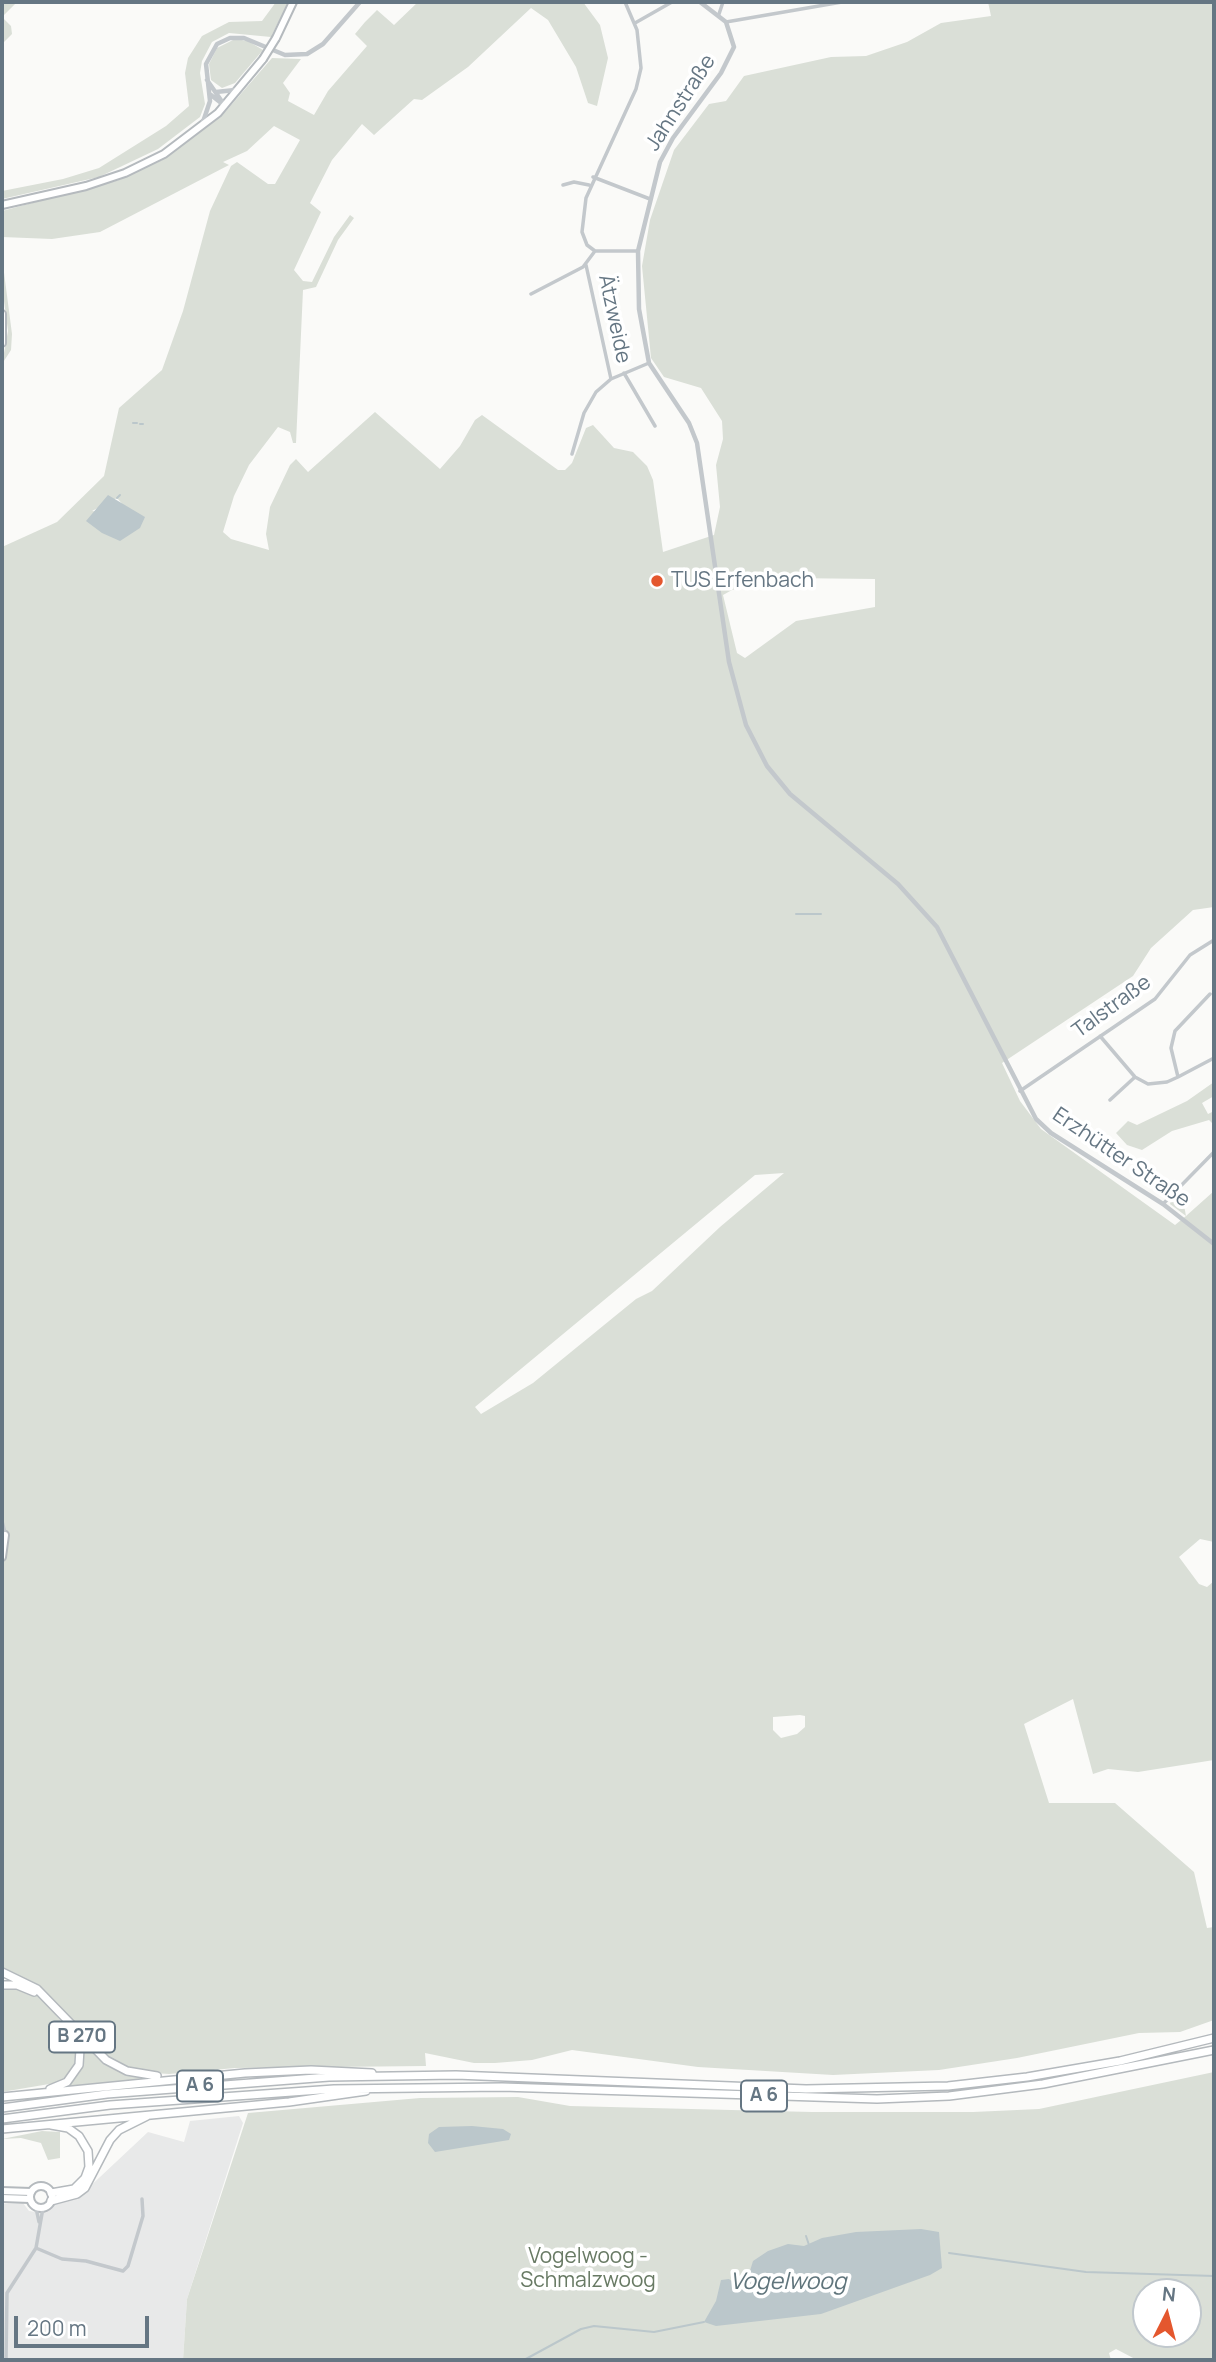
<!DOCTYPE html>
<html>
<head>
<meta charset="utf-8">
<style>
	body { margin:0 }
	#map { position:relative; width:1216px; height:2362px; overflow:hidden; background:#fafaf8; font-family:Manrope,sans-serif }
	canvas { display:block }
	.frame { position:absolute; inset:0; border:4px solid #657683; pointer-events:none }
	.north { position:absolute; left:1132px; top:2278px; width:70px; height:70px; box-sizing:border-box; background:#fff; border:2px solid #c1c8cd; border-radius:50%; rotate:6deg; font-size:19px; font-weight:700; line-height:28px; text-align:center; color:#657683 }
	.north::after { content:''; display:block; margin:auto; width:24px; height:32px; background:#e4572e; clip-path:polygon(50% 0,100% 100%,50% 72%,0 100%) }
	.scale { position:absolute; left:14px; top:2316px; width:135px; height:32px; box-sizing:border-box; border:4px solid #657683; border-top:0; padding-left:9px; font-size:21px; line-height:24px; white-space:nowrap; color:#657683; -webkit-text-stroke:5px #fff; paint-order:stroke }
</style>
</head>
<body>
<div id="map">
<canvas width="1216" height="2362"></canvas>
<div class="frame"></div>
<div class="north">N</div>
<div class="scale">200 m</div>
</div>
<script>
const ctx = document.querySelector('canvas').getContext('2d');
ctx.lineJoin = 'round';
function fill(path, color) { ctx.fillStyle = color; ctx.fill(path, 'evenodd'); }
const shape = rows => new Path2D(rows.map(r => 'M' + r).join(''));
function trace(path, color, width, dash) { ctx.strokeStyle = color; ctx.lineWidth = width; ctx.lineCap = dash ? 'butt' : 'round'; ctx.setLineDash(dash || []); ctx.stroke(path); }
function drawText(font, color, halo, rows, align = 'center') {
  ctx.font = font + ' Manrope,sans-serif'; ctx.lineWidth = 7; ctx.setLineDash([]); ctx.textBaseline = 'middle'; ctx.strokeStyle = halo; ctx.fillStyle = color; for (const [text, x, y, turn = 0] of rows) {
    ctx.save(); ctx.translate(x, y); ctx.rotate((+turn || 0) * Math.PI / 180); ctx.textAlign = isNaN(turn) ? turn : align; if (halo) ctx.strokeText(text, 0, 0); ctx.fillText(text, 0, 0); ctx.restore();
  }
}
const built = shape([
	[239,2116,243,2123,187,2299,183,2360,2,2360,2,2204,23,2203,29,2211,43,2213,54,2204,84,2192,148,2132,184,2142,190,2121]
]);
const green = shape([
	[2,2,17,2,2,17,11,26,12,34,2,44],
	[276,2,288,2,271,37,229,33,212,42,202,61,200,73,205,104,200,117,158,149,99,177,2,199,2,191,63,179,99,168,166,126,189,106,185,73,188,58,202,36,229,22,262,21],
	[418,2,583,2,600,25,608,58,597,106,588,103,576,67,548,20,531,8,468,67,422,100,414,99,374,135,362,124,332,160,310,203,321,212,294,270,303,281,312,282,334,237,350,215,354,218,338,240,316,287,303,290,296,443,293,443,290,432,278,427,249,465,234,496,223,532,231,539,269,550,266,534,270,507,290,465,296,459,308,472,375,412,440,469,460,446,475,420,482,415,558,470,565,470,572,463,586,428,593,425,614,448,633,452,647,466,653,480,663,552,714,535,720,507,716,465,723,439,722,421,701,388,664,377,651,358,642,266,650,220,674,150,709,104,726,101,744,76,831,57,866,56,907,42,941,23,991,16,988,2,1214,2,1214,907,1193,910,1151,948,1133,976,1002,1063,1020,1101,1041,1129,1175,1225,1186,1216,1170,1204,1173,1196,1183,1200,1186,1216,1214,1191,1214,1542,1200,1539,1179,1557,1199,1584,1207,1587,1214,1581,1214,1760,1138,1772,1108,1769,1093,1774,1073,1699,1024,1724,1049,1803,1115,1803,1194,1872,1207,1928,1214,1927,1214,2020,1180,2032,1139,2033,1017,2058,939,2070,833,2075,698,2067,572,2050,532,2060,495,2063,474,2063,425,2053,426,2066,235,2068,169,2074,140,2072,118,2065,93,2046,48,1995,2,1970,2,547,57,522,104,476,119,408,162,370,183,311,210,211,231,166,237,162,268,184,275,184,300,140,274,126,247,151,223,162,229,165,100,232,52,239,2,237,2,211,119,180,162,160,226,111,272,58,301,59,283,83,290,93,288,101,314,115,328,91,367,46,355,34,365,22,377,10,394,25],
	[117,498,125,507,144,517,92,511],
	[788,578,875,579,875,607,796,621,745,658,737,653,723,595,732,590],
	[784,1173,720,1227,652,1291,636,1299,533,1383,481,1414,475,1407,755,1175],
	[800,1715,805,1716,805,1727,797,1734,781,1738,773,1730,773,1717],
	[235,39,248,41,263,50,235,83,222,88,211,80,209,64,217,48],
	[2,257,12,334,11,350,2,364,8,331,2,286],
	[1214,1082,1214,1096,1202,1103,1208,1114,1214,1111,1213,1124,1209,1120,1172,1131,1142,1150,1127,1145,1116,1133,1128,1121,1137,1125,1187,1101],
	[9,1987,31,1991,45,2002,71,2033,77,2047,76,2064,61,2082,2,2092,2,1988],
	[83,2043,110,2066,144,2079,68,2086,80,2072],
	[1214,2072,1214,2360,1137,2360,1116,2349,1109,2353,1111,2360,183,2360,187,2299,248,2113,420,2098,518,2097,570,2106,812,2112,973,2112,1039,2109],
	[1146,2292,1188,2292,1188,2334,1146,2334],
	[42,2131,60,2132,60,2158,48,2160,41,2143,21,2138,2,2139]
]);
const water = shape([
	[108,495,145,517,140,528,120,541,102,533,86,521],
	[472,2126,503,2129,511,2134,509,2140,435,2152,428,2143,429,2134,439,2127],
	[921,2229,939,2232,942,2268,930,2275,821,2314,716,2326,704,2322,716,2301,721,2280,729,2279,734,2283,744,2278,749,2274,753,2261,768,2251,788,2244,804,2246,822,2238,856,2232]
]);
const stream = shape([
	[133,423,137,423],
	[140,424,143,424],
	[117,498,120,495],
	[796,914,821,914],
	[806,2236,809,2245],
	[949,2253,1086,2272,1214,2276],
	[524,2360,581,2329,594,2326,654,2332,704,2322]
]);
const minor = shape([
	[719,14,723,2],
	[726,22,842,2],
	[635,23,672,2],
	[593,177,650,199],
	[563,185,574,182,589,185],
	[595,251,587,245,582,232,586,198,636,89,641,68,637,30,625,2],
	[595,251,638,251],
	[586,265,611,379],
	[531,294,583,267,595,251],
	[624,373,655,426],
	[572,454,584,413,596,392,611,379,649,363],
	[1100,1036,1135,1077,1148,1084,1167,1082,1178,1077,1171,1048,1175,1031,1210,994],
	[1178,1077,1214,1058],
	[1020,1091,1155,999,1190,955,1214,940],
	[1110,1100,1135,1077],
	[1163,1204,1214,1152],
	[36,2208,39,2222],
	[36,2248,62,2259,86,2261,123,2271,128,2266,143,2216,142,2199],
	[6,2360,7,2293,36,2248,43,2208]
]);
const tertiary = shape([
	[700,2,726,22,734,47,721,73,673,138,660,162,638,251,639,309,649,363,689,423,697,443,729,662,746,725,767,766,790,794,898,884,937,927,1036,1119,1051,1133,1163,1204,1214,1244],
	[207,80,225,106],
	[216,92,235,90],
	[211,95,225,106],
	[203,122,210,101,206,64,217,44,230,38,244,38,285,55,307,54,323,44,360,2],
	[2,1523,5,1535]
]);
const primary = shape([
	[276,38,293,2],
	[2,205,86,186,125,173,164,154,218,113,263,59],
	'30 2197a11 11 0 1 1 22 0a11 11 0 1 1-22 0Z'
]);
const trunk = shape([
	[2,314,2,343],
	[2,1557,5,1535],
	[2,2191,31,2192],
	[2,2198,30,2199]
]);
const motorway = shape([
	[2,1972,37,1989,106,2060,127,2071,157,2076],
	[2,1985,17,1985,34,1992],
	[50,2089,67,2082,79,2065,80,2049,69,2028],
	[2,2097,245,2073,311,2070,372,2073],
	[2,2108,107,2094,329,2077,456,2075,806,2089,948,2086,1027,2077,1120,2061,1214,2038],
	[2,2119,110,2105,334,2089,502,2087,877,2099,949,2096,1043,2084,1214,2050],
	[2,2129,289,2102,366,2091],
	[51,2193,74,2189,85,2178,89,2167,88,2151,79,2136,68,2128,51,2125],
	[51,2201,77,2194,85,2188,110,2140,119,2130,147,2116]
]);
const primaryBridge = shape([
	[263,59,276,38]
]);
const markers = [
	[657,581,7,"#e4572e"]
];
const shields = [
	[82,2037,66],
	[200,2086,46],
	[764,2096,46]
];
const shieldNames = [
	["B 270",82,2037],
	["A 6",200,2086],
	["A 6",764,2096]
];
const streetNames = [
	["Jahnstraße",681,103,-57],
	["Ätzweide",614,319,78],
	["Talstraße",1112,1007,-36],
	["Erzhütter Straße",1121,1158,34]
];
const poiNames = [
	["TUS Erfenbach",671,581]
];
const parkNames = [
	["Vogelwoog -",588,2257],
	["Schmalzwoog",588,2281]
];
const waterNames = [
	["Vogelwoog",788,2283]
];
fill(built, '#e8e9e9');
fill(green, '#dadfd7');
fill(water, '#bbc7cb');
trace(stream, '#bbc7cb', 2);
trace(primary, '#b5babe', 10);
trace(trunk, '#b4b9bd', 10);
trace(motorway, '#b4b9bd', 10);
trace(minor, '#c3c8cc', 3.5);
trace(tertiary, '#c3c8cc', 4.5);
trace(primary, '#fff', 6);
trace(trunk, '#fff', 6);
trace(motorway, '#fff', 7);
trace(primaryBridge, '#b5babe', 10, []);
trace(primaryBridge, '#fff', 6);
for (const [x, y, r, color] of markers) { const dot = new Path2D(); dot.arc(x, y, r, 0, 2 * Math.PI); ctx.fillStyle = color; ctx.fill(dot); trace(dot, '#fff', 2.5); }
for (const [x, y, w] of shields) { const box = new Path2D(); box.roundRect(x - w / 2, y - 15.5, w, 31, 5); ctx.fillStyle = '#fff'; ctx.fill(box); trace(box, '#657683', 2); }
drawText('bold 19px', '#657683', null, shieldNames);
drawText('21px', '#657683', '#fff', streetNames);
drawText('21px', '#657683', '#fff', poiNames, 'left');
drawText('21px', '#687a64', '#fff', parkNames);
drawText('italic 23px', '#60757c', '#fff', waterNames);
</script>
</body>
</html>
